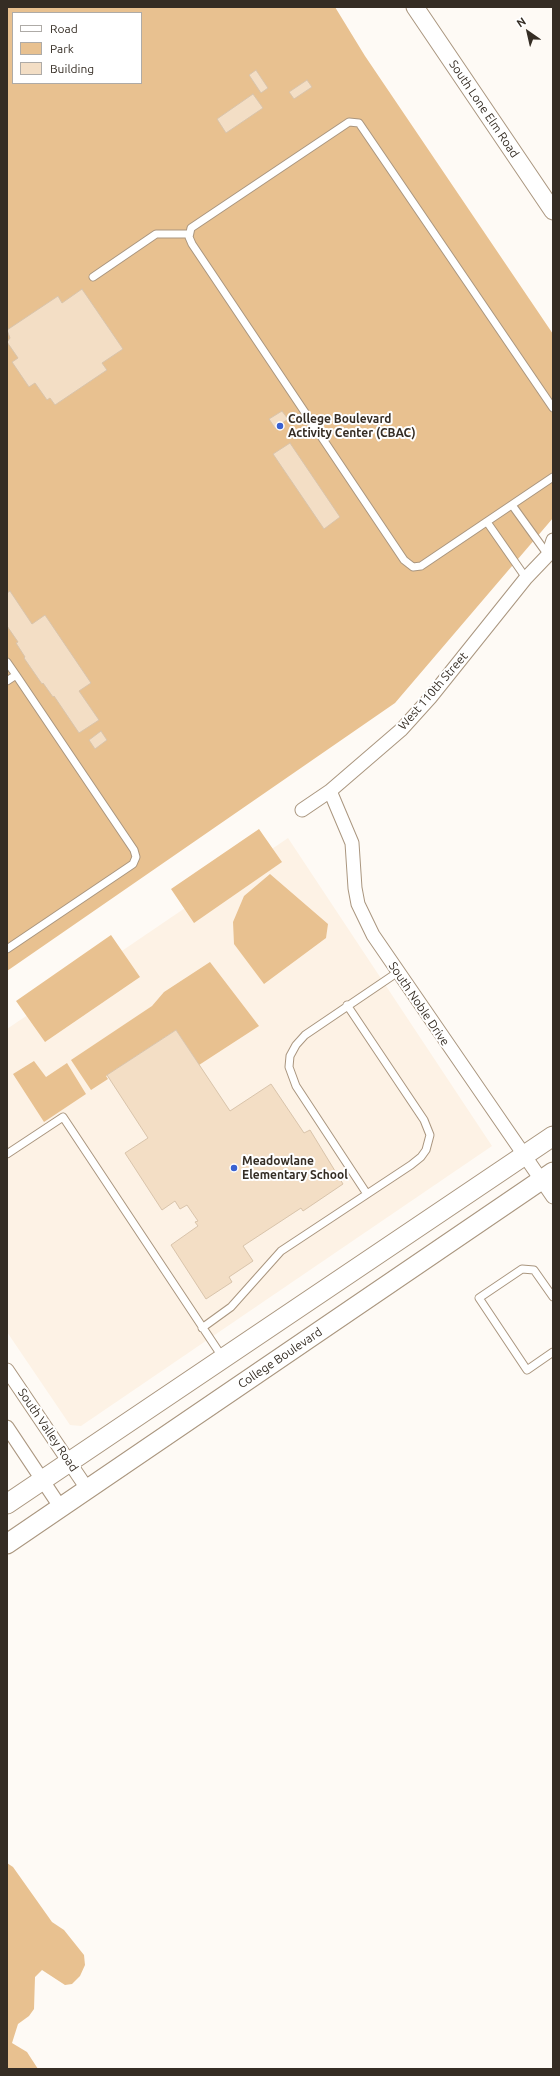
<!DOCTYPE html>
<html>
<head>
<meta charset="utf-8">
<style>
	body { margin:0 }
	#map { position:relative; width:560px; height:2076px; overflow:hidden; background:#fefaf5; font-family:Ubuntu,sans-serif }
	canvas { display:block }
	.frame { position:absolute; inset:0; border:8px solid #352d24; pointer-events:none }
	.legend { position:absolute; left:12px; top:12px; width:130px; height:72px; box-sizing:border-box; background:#fff; border:1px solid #aeaba7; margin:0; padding:5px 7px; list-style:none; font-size:12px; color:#352d24 }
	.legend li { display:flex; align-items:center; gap:8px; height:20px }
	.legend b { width:20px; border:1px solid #aeaba7 }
	.north { position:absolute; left:508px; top:12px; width:40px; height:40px; -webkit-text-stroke:3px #fff; paint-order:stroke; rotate:326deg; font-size:11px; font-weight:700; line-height:16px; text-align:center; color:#352d24 }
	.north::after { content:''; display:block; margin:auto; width:14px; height:18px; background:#352d24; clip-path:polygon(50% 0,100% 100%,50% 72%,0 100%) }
</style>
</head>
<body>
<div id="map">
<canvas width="560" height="2076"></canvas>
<div class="frame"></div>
<ul class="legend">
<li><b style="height:5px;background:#fff"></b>Road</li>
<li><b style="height:11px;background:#e8c190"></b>Park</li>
<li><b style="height:11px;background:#f3dec5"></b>Building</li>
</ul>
<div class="north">N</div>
</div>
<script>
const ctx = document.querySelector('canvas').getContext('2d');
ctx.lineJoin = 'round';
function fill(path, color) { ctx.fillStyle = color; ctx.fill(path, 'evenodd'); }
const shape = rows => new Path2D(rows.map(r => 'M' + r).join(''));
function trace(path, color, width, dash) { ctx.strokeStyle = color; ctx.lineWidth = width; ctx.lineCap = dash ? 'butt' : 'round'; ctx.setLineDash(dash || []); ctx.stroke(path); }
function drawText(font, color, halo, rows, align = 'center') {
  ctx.font = font + ' Ubuntu,sans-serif'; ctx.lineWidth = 4; ctx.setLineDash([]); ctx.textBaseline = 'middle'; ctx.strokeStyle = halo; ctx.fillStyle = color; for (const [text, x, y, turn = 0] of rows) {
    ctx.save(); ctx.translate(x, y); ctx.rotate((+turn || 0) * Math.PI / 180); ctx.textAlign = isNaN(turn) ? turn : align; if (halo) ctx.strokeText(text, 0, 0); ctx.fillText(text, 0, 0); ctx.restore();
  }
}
const built = shape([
	[288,838,492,1146,81,1426,70,1425,7,1332,7,1029]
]);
const green = shape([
	[7,7,335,7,365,56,553,334,553,518,395,703,7,971],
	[13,13,141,13,141,83,13,83],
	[259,829,282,862,194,923,171,889],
	[270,874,328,924,326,938,264,984,234,944,233,922,244,896],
	[111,935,140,977,45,1042,16,1001],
	[210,962,259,1026,199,1065,176,1030,106,1076,108,1079,91,1090,71,1060,152,1006,164,992],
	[34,1061,46,1077,67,1063,86,1094,44,1122,13,1074],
	[7,1863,13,1867,52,1922,64,1930,84,1955,85,1965,80,1976,72,1984,65,1985,42,1970,35,1977,34,2009,29,2016,18,2024,12,2043,27,2052,38,2069,7,2069]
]);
const building = shape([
	[256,70,268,88,261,93,249,75,256,70],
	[307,80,312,87,294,99,289,92,307,80],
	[253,94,263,108,226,133,217,119,253,94],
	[82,289,123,349,102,363,107,370,55,405,50,398,47,400,35,383,29,387,12,362,18,358,7,342,10,338,7,330,58,296,62,303,82,289],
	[282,411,288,419,275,428,269,419,282,411],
	[290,443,340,517,324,529,273,454,290,443],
	[10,591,32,624,45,615,91,683,79,691,99,720,79,733,54,696,53,697,43,683,42,684,24,658,25,657,16,643,18,642,7,626,7,593,10,591],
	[101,731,107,740,95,749,89,740,101,731],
	[176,1030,230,1111,271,1084,304,1133,310,1130,343,1184,303,1211,301,1208,243,1246,253,1261,229,1277,232,1282,206,1299,171,1245,198,1226,195,1222,198,1221,187,1205,180,1209,175,1201,162,1210,125,1153,148,1138,107,1075,176,1030]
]);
const service = shape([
	[93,277,156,234,189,234],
	[553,408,359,123,349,122,191,228,189,237,192,244,404,560,413,567,421,566,553,477],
	[512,505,548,555],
	[487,522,526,578],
	[7,662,16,675,7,681],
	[7,949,133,864,136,857,134,850,16,675],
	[7,1154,63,1117,223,1358],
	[367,1194,296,1086,289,1067,290,1056,296,1045,305,1035,398,972],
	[553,1297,534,1270,522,1269,479,1298,527,1370,553,1352],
	[202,1328,231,1307,281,1251,411,1165,421,1157,426,1150,430,1135,424,1120,347,1005]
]);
const minor = shape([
	[330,791,352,843,355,888,358,904,373,935,553,1197],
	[302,810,330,791,402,729,430,698,526,578,548,555,553,540],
	[7,1370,88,1490],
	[7,1427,61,1508]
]);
const tertiary = shape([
	[415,7,553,211]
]);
const secondary = shape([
	[7,1504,553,1136],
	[7,1544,553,1172]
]);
const markers = [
	[280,426,4,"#3961d1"],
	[234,1168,4,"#3961d1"]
];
const streetNames = [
	["South Lone Elm Road",484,109,56],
	["West 110th Street",433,691,-49],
	["South Noble Drive",419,1004,56],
	["College Boulevard",280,1358,-34],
	["South Valley Road",48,1430,56]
];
const poiNames = [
	["College Boulevard",288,419],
	["Activity Center (CBAC)",288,433],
	["Meadowlane",242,1161],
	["Elementary School",242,1175]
];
fill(built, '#fdf2e5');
fill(green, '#e8c190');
fill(building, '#f3dec5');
trace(building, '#d9c4ab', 1);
trace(service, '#aa967f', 9);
trace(minor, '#aa967f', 15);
trace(tertiary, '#aa967f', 19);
trace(secondary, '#aa967f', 21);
trace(service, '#fff', 7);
trace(minor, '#fff', 13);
trace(tertiary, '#fff', 17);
trace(secondary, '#fff', 19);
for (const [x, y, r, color] of markers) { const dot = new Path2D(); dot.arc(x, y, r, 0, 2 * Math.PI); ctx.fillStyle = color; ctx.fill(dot); trace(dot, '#fff', 1.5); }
drawText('12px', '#352d24', '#fff', streetNames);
drawText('bold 12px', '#352d24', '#fff', poiNames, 'left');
</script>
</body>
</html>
